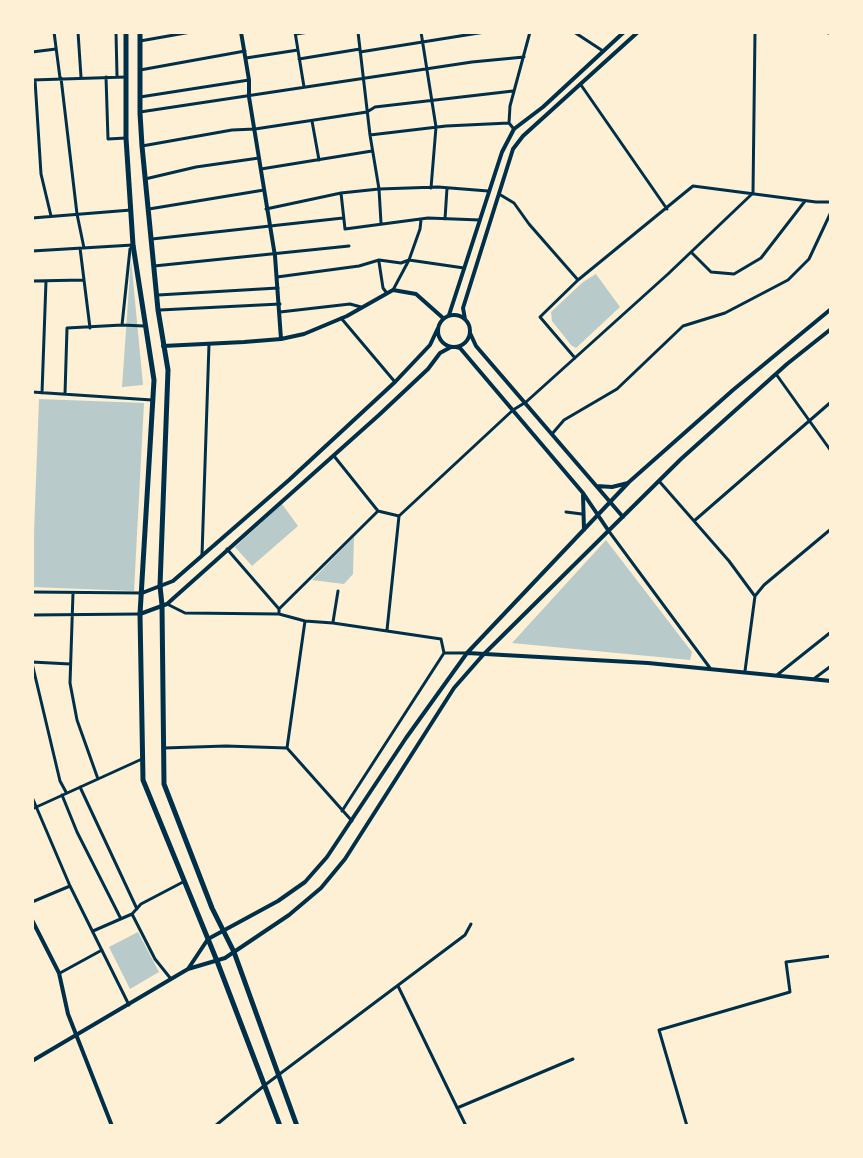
<!DOCTYPE html>
<html>
<head>
<meta charset="utf-8">
<style>
	body { margin:0 }
	#map { position:relative; width:863px; height:1158px; overflow:hidden; background:#fdf0d5; font-family:Literata,serif }
	canvas { display:block }
	.frame { position:absolute; inset:0; border:34px solid #fdf0d5; pointer-events:none }
</style>
</head>
<body>
<div id="map">
<canvas width="863" height="1158"></canvas>
<div class="frame"></div>
</div>
<script>
const ctx = document.querySelector('canvas').getContext('2d');
ctx.lineJoin = 'round';
function fill(path, color) { ctx.fillStyle = color; ctx.fill(path, 'evenodd'); }
const shape = rows => new Path2D(rows.map(r => 'M' + r).join(''));
function trace(path, color, width, dash) { ctx.strokeStyle = color; ctx.lineWidth = width; ctx.lineCap = dash ? 'butt' : 'round'; ctx.setLineDash(dash || []); ctx.stroke(path); }
const green = shape([
	[131,259,143,385,122,387],
	[596,274,620,307,576,348,571,345,552,321,551,312,583,282],
	[39,399,144,403,134,591,32,587],
	[282,504,298,526,252,566,235,547],
	[354,537,353,574,344,584,312,580],
	[606,540,692,652,690,660,512,643],
	[138,932,159,972,130,989,109,947]
]);
const minor = shape([
	[54,32,60,78],
	[78,32,81,77],
	[116,32,117,76],
	[295,32,304,87],
	[358,32,370,135,379,189,381,223],
	[421,32,436,127,431,188],
	[574,32,603,51],
	[296,34,309,32],
	[140,41,191,32],
	[32,52,56,49],
	[360,52,485,32],
	[246,58,298,50],
	[299,59,360,49],
	[140,70,245,51],
	[106,77,108,139,126,138],
	[61,78,77,214,84,248],
	[32,80,126,77],
	[35,80,41,174,51,216],
	[581,85,667,209],
	[140,97,249,80],
	[140,112,472,62,524,57],
	[312,121,319,160],
	[513,128,509,123,510,106,530,32],
	[370,135,446,126,509,123],
	[142,146,232,130,255,129,367,112,375,107,513,91],
	[261,169,372,151],
	[145,179,196,167,259,158],
	[341,193,345,229,428,218,480,220],
	[499,194,514,203,529,224,578,280],
	[149,209,264,190],
	[266,209,341,193,379,189,438,187,488,191],
	[32,218,131,210],
	[445,219,447,188],
	[152,239,343,218],
	[134,246,130,249,122,325,144,326],
	[80,248,90,328],
	[32,251,133,245],
	[691,252,711,272,734,274,761,258,805,201],
	[379,262,383,288,386,292],
	[154,266,349,246],
	[277,277,359,266,379,260,401,263,409,260,464,268],
	[32,281,84,280],
	[393,290,409,260,420,229,421,220],
	[158,295,278,288],
	[160,310,280,304],
	[280,312,350,304,361,307],
	[341,318,395,382],
	[575,358,540,317,578,280,693,186,816,202,831,202],
	[776,374,831,451],
	[32,392,152,400],
	[42,393,46,281],
	[65,394,67,328,122,325],
	[552,434,564,420,617,389,683,326,725,313,788,280,809,259,831,212],
	[334,456,378,511,399,516],
	[659,481,729,561,754,595],
	[566,512,582,514],
	[694,521,831,402],
	[608,530,710,668],
	[227,549,279,609],
	[202,555,209,344],
	[32,592,142,593],
	[73,593,70,683,77,720,98,779],
	[167,604,185,613,279,614,305,621,333,623,441,639,444,653,342,811],
	[279,614,279,609,378,511],
	[32,615,140,614],
	[333,622,338,591],
	[387,630,399,516,513,410,526,402,668,274,753,193,755,32],
	[444,653,467,653],
	[32,662,70,664],
	[32,663,60,781,66,792],
	[745,671,755,596,764,585,831,529],
	[777,675,831,632],
	[815,678,831,666],
	[164,748,226,746,287,748,352,821],
	[287,748,305,621],
	[80,787,137,909],
	[62,795,77,832,121,919],
	[32,797,70,886,129,1005],
	[32,809,142,759],
	[32,902,70,886],
	[132,914,155,959,171,979],
	[93,931,132,914,141,904,183,882],
	[60,973,102,950],
	[398,986,466,1126],
	[457,1108,573,1059],
	[215,1126,265,1085,465,935,471,924],
	[687,1126,659,1030,790,992,786,962,831,956]
]);
const tertiary = shape([
	[241,32,249,80,249,97,275,256,281,339],
	[827,32,831,33],
	[831,309,733,390,629,482,467,653,406,738,327,857,305,882,278,901,208,939,188,969,225,958,289,915,321,888,345,859,454,688,483,655,681,459,787,364,831,329],
	'438 331a16 16 0 1 1 32 0a16 16 0 1 1-32 0Z',
	[449,315,502,152,514,129,543,107,624,32],
	[465,319,463,308,513,149,523,136,638,32],
	[470,333,476,346,623,517],
	[163,346,244,342,281,339,304,334,347,316,393,290,416,294,443,318],
	[456,347,460,348,583,493,608,530],
	[597,486,612,487,628,483],
	[583,495,584,530],
	[142,593,173,581,289,480,395,382,430,345,438,328],
	[140,614,167,604,379,415,428,369,440,353,451,347],
	[467,653,648,663,831,681],
	[32,920,59,973,68,1014,112,1126],
	[32,1061,188,969]
]);
const secondary = shape([
	[126,32,126,138,133,245,154,380,140,614,143,780,217,961,280,1126],
	[140,32,140,113,142,146,158,310,168,370,160,586,162,605,164,784,212,908,234,952,297,1126]
]);
fill(green, '#b9caca');
trace(minor, '#003049', 3);
trace(tertiary, '#003049', 4);
trace(secondary, '#003049', 5);
</script>
</body>
</html>
